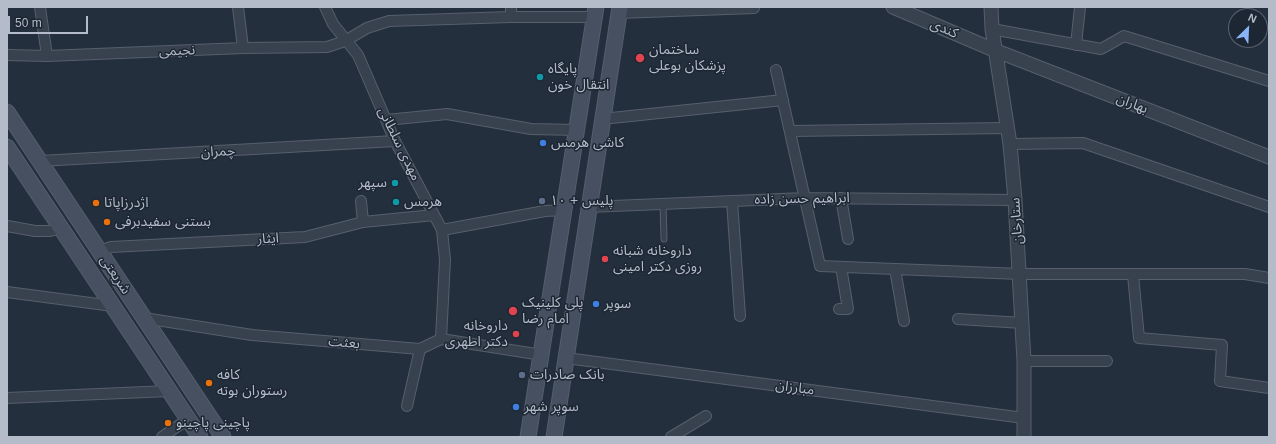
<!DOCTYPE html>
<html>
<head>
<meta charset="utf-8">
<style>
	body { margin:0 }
	#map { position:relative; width:1276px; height:444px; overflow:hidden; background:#242f3e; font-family:Arial,sans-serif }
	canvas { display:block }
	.frame { position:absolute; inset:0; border:8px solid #b4bcc9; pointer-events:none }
	.north { position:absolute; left:1228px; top:8px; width:40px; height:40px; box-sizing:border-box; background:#1d2633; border:1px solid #59626f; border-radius:50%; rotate:24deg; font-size:11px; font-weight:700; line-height:16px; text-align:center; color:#b4bcc9 }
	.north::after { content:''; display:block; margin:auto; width:14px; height:18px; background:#8ab4f8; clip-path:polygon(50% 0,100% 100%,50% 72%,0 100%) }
	.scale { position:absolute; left:8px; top:16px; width:80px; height:18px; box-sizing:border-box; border:2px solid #b4bcc9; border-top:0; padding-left:5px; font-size:12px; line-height:14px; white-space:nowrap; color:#b4bcc9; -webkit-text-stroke:3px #1d2633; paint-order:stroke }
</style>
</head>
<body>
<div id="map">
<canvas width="1276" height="444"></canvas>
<div class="frame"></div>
<div class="north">N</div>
<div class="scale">50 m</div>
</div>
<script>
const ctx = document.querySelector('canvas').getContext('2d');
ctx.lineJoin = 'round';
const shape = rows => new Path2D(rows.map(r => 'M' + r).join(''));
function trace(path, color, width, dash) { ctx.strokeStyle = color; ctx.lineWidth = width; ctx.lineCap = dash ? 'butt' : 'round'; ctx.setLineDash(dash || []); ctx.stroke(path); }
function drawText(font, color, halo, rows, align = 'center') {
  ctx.font = font + ' Arial,"Noto Sans Arabic",sans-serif'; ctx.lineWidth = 3; ctx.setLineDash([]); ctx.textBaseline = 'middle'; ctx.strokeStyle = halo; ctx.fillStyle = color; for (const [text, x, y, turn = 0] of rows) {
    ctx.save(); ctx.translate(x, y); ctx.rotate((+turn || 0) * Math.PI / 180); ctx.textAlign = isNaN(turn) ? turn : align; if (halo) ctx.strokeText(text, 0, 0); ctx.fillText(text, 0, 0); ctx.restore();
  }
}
const service = shape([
	[663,204,664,239]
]);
const minor = shape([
	[40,7,47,56],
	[238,7,243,48],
	[325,7,333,24,358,55,395,141,442,230,445,260,441,339],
	[511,7,511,17],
	[619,13,754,8],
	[992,29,1101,49,1124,36,1269,81],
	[1076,45,1080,7],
	[7,55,47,56,243,48,327,47,345,41,367,28,389,21,511,17,595,17],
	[776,70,820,266,1020,274,1245,274,1269,278],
	[602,119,783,100],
	[386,120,447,114,531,129,576,130],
	[790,131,1007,128],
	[1010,144,1083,143,1269,207],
	[40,161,395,141],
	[841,198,848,239],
	[361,201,363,222],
	[732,201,740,316],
	[589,207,805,198,1015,200],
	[7,226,35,231,50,231,61,228],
	[442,230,545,211,564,210],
	[100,251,111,247,305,237,363,222,434,215],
	[895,269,904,321],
	[1133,275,1139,338,1222,345,1220,381,1269,388],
	[7,292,113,306],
	[839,309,848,309,841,267],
	[144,318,252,335,420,349,441,339,542,355],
	[958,319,1023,323],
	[566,358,1024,418],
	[1024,361,1107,361],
	[7,398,169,391],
	[407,406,420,349],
	[162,437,188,419],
	[671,437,706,416]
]);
const tertiary = shape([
	[893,7,994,50,1269,157],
	[991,7,992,29,1010,144,1015,200,1024,361,1024,437]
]);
const secondary = shape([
	[7,112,223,437],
	[7,147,200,437],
	[528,437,596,7],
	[554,437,620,7]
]);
const markers = [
	[640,58,5,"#e0444e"],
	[540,77,4,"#0f9aa8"],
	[543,143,4,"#3f7fe0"],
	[395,183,4,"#0f9aa8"],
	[542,201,4,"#5c6f8a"],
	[396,202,4,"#0f9aa8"],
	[96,203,4,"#e8710a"],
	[107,222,4,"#e8710a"],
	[605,259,4,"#e0444e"],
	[596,304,4,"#3f7fe0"],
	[513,311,5,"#e0444e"],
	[516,334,4,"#e0444e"],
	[522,375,4,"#5c6f8a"],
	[209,383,4,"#e8710a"],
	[516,407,4,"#3f7fe0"],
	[168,423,4,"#e8710a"]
];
const streetNames = [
	["کندی",944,29,23],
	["نجیمی",177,51,-2],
	["بهاران",1132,104,21],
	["مهدی سلطانی",399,144,64],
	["چمران",218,152,-3],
	["ابراهیم حسن زاده",802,199,-1],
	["ستارخان",1017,221,-94],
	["ایثار",268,239,-3],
	["شریعتی",115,275,56],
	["بعثت",344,343,5],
	["مبارزان",795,388,8]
];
const poiNames = [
	["ساختمان",649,50],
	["پزشکان بوعلی",649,66],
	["پایگاه",548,69],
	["انتقال خون",548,85],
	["کاشی هرمس",551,143],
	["سپهر",387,183,"right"],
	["پلیس + ۱۰",550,201],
	["هرمس",404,202],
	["اژدرزاپاتا",104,203],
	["بستنی سفیدبرفی",115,222],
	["داروخانه شبانه",613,251],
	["روزی دکتر امینی",613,267],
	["پلی کلینیک",522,303],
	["امام رضا",522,319],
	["سوپر",604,304],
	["داروخانه",508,326,"right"],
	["دکتر اطهری",508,342,"right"],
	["کافه",217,375],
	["رستوران بوته",217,391],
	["بانک صادرات",530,375],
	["سوپر شهر",524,407],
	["پاچینی پاچینو",176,423]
];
trace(service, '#565f6c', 7);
trace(minor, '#565f6c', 12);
trace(tertiary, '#565f6c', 15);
trace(secondary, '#565f6c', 17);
trace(service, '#38414e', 5);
trace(minor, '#38414e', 10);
trace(tertiary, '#38414e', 13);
trace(secondary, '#465061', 15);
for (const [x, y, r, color] of markers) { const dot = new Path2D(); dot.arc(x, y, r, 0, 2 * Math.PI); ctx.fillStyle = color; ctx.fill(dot); trace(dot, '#1d2633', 1.5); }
drawText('14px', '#b4bcc9', '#1d2633', streetNames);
drawText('14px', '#b4bcc9', '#1d2633', poiNames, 'left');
</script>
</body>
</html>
